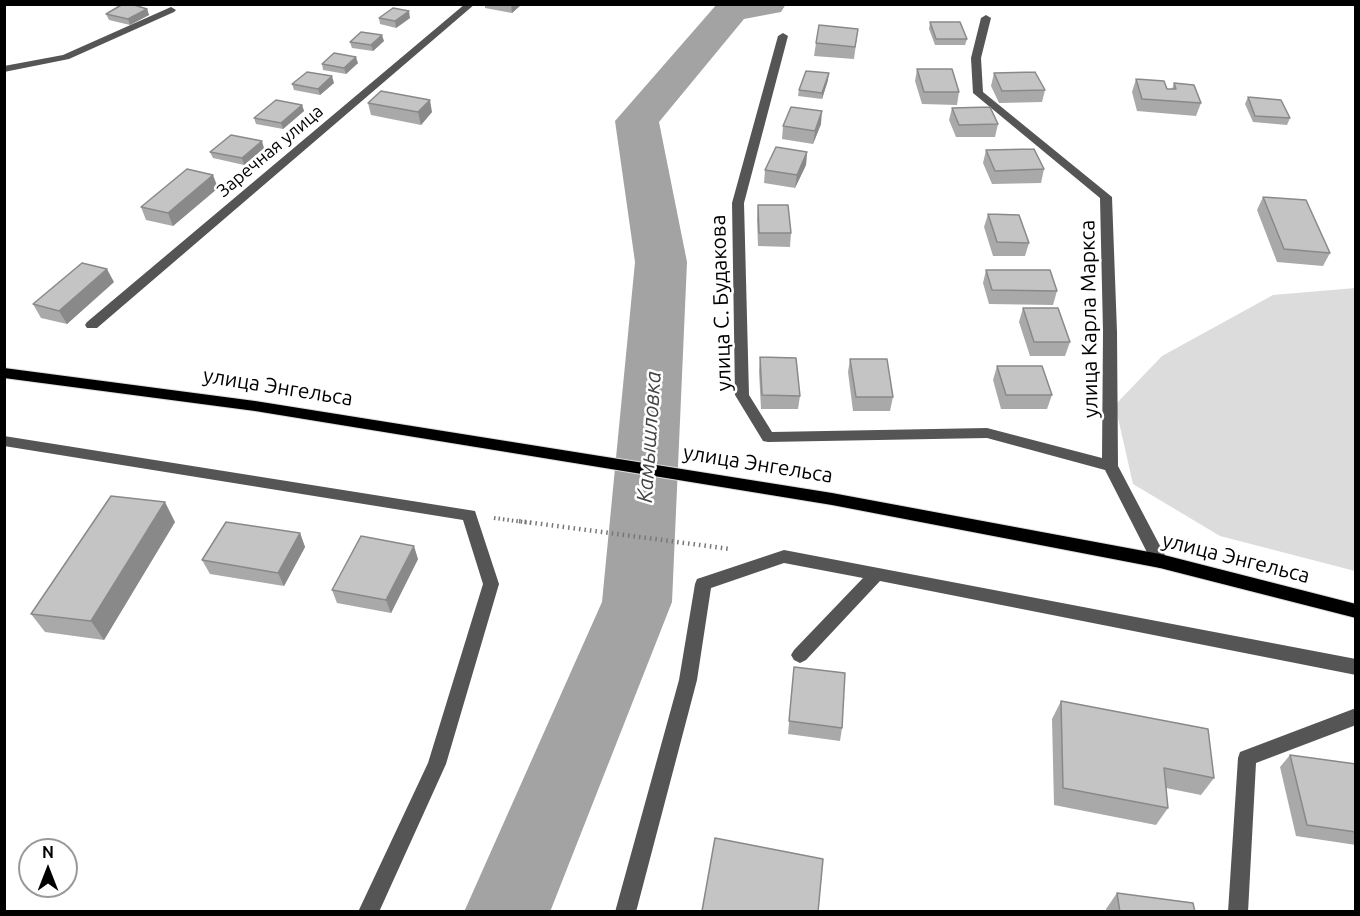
<!DOCTYPE html>
<html>
<head>
<meta charset="utf-8">
<style>
	body { margin:0 }
	#map { position:relative; width:1360px; height:916px; overflow:hidden; background:#fff; font-family:Ubuntu,sans-serif }
	canvas { display:block }
	.frame { position:absolute; inset:0; border:6px solid #000; pointer-events:none }
	.north { position:absolute; left:18px; top:838px; width:60px; height:60px; box-sizing:border-box; background:#fff; border:2px solid #999; border-radius:50%; rotate:0deg; font-size:16px; font-weight:700; line-height:24px; text-align:center; color:#000 }
	.north::after { content:''; display:block; margin:auto; width:21px; height:27px; background:#000; clip-path:polygon(50% 0,100% 100%,50% 72%,0 100%) }
</style>
</head>
<body>
<div id="map">
<canvas width="1360" height="916"></canvas>
<div class="frame"></div>
<div class="north">N</div>
</div>
<script>
const ctx = document.querySelector('canvas').getContext('2d');
ctx.lineJoin = 'round';
function fill(path, color) { ctx.fillStyle = color; ctx.fill(path, 'evenodd'); }
const shape = rows => new Path2D(rows.map(r => 'M' + r).join(''));
function trace(path, color, width, dash) { ctx.strokeStyle = color; ctx.lineWidth = width; ctx.lineCap = dash ? 'butt' : 'round'; ctx.setLineDash(dash || []); ctx.stroke(path); }
function drawText(font, color, halo, rows, align = 'center') {
  ctx.font = font + ' Ubuntu,sans-serif'; ctx.lineWidth = 5; ctx.setLineDash([]); ctx.textBaseline = 'middle'; ctx.strokeStyle = halo; ctx.fillStyle = color; for (const [text, x, y, turn = 0] of rows) {
    ctx.save(); ctx.translate(x, y); ctx.rotate((+turn || 0) * Math.PI / 180); ctx.textAlign = isNaN(turn) ? turn : align; if (halo) ctx.strokeText(text, 0, 0); ctx.fillText(text, 0, 0); ctx.restore();
  }
}
const green = shape([
	[1355,288,1355,571,1220,536,1133,484,1115,405,1162,356,1273,295]
]);
const river = shape([
	[717,4,786,4,781,12,744,19,659,122,687,262,672,602,550,912,464,912,602,602,635,262,615,121,717,4]
]);
const pathFar1 = shape([
	[494,518,531,523]
]);
const path = shape([
	[519,521,730,549]
]);
const minor = shape([
	[465,4,475,4,97,328,87,328,85,325,87,322,465,4],
	[171,7,176,10,174,12,69,59,4,72,4,66,63,55,171,7],
	[986,15,991,18,981,58,983,92,1112,197,1117,332,1118,466,1168,561,1166,566,1160,568,1154,566,1105,470,987,438,768,442,763,441,735,395,732,203,778,36,783,33,788,36,744,203,749,395,772,432,987,428,1102,458,1103,332,1100,198,973,93,971,58,981,18,986,15],
	[4,436,475,511,499,584,446,764,379,912,358,912,428,763,483,584,463,520,4,446,4,436],
	[784,550,1356,659,1356,675,880,581,806,660,800,663,794,660,791,655,794,650,863,578,784,563,711,588,697,680,636,912,615,912,679,680,695,584,697,579,784,550],
	[1356,708,1356,725,1256,763,1248,912,1228,912,1238,758,1240,752,1356,708]
]);
const major = shape([
	[4,368,255,401,832,493,1160,554,1356,604,1356,618,1160,568,832,505,255,411,4,378,4,368]
]);
const wall = shape([
	[485,4,522,4,512,13,485,8],
	[147,9,149,15,130,25,109,20,106,14],
	[379,18,410,18,396,28,380,24],
	[930,22,967,39,965,45,935,45,929,29],
	[858,29,854,59,814,56,816,43],
	[384,41,373,51,352,48,350,42],
	[358,63,346,74,323,70,322,64],
	[917,69,959,92,957,105,922,104,915,81],
	[994,73,1045,90,1042,102,999,103,991,86],
	[1136,79,1167,89,1172,89,1174,83,1201,103,1196,116,1137,111,1132,92],
	[828,80,822,99,798,96,799,90],
	[334,83,320,95,294,90,292,84],
	[1248,97,1290,118,1287,125,1253,122,1245,104],
	[368,103,432,112,421,125,371,115],
	[302,105,304,111,283,129,256,124,254,118],
	[952,108,998,124,995,137,956,137,949,120],
	[821,124,813,144,782,139,783,126],
	[264,148,244,165,213,158,210,152],
	[986,150,1044,169,1041,183,992,184,983,163],
	[807,152,806,165,795,188,764,183,765,170],
	[218,188,173,226,146,220,141,207],
	[1263,197,1330,253,1323,266,1277,262,1257,210],
	[758,205,791,233,790,247,758,246,757,219],
	[988,214,1029,243,1025,256,993,256,984,227],
	[986,270,1057,291,1053,305,989,304,983,283],
	[114,282,67,324,41,318,33,304],
	[1023,308,1070,342,1065,356,1030,356,1019,322],
	[760,357,800,396,798,409,761,409,759,371],
	[850,359,893,397,890,411,853,411,848,372],
	[997,366,1052,395,1047,409,1001,409,993,380],
	[175,522,104,640,45,632,31,614],
	[300,533,305,547,284,586,210,574,202,560],
	[418,559,391,613,337,603,332,590],
	[794,667,842,728,840,741,788,734],
	[1061,701,1214,778,1201,795,1166,788,1168,808,1156,825,1054,805,1052,719],
	[1290,755,1356,764,1356,845,1296,836,1280,767],
	[1117,893,1195,912,1106,912,1106,909]
]);
const shadedWall = shape([
	[511,4,522,4,512,13],
	[147,9,149,15,130,25,128,19],
	[409,11,410,18,396,28,395,21],
	[382,35,384,41,373,51,371,45],
	[356,57,358,63,346,74,344,68],
	[829,73,828,80,822,99,822,93],
	[332,76,334,83,320,95,318,89],
	[430,100,432,112,421,125,418,112],
	[302,105,304,111,283,129,281,123],
	[822,111,821,124,813,144,815,131],
	[262,141,264,148,244,165,242,158],
	[807,152,806,165,795,188,797,175],
	[213,175,218,188,173,226,168,213],
	[107,269,114,282,67,324,59,311],
	[165,502,175,522,104,640,91,621],
	[300,533,305,547,284,586,278,573],
	[414,546,418,559,391,613,386,600]
]);
const building = shape([
	[123,4,131,4,147,9,128,19,106,14,123,4],
	[393,8,409,11,395,21,379,18,393,8],
	[930,22,960,22,967,39,936,39,930,22],
	[819,25,858,29,855,47,816,43,819,25],
	[361,32,382,35,371,45,350,42,361,32],
	[334,53,356,57,344,68,322,64,334,53],
	[917,69,952,69,959,92,924,92,917,69],
	[806,71,829,73,822,93,799,90,806,71],
	[307,72,332,76,318,89,292,84,307,72],
	[1035,72,1045,90,1002,91,994,73,1035,72],
	[1136,79,1164,81,1167,89,1176,89,1174,83,1194,85,1201,103,1142,99,1136,79],
	[381,91,430,100,418,112,368,103,381,91],
	[1248,97,1281,100,1290,118,1255,116,1248,97],
	[276,100,302,105,281,123,254,118,276,100],
	[791,107,822,111,815,131,783,126,791,107],
	[990,107,998,124,959,125,952,108,990,107],
	[231,135,262,141,242,158,210,152,231,135],
	[776,147,807,152,797,175,765,170,776,147],
	[1034,149,1044,169,995,171,986,150,1034,149],
	[187,169,213,175,168,213,141,207,187,169],
	[1263,197,1306,200,1330,253,1284,249,1263,197],
	[758,205,788,205,791,233,759,233,758,205],
	[988,214,1019,215,1029,243,997,242,988,214],
	[82,263,107,269,59,311,33,304,82,263],
	[986,270,1050,270,1057,291,992,290,986,270],
	[1023,308,1058,308,1070,342,1034,342,1023,308],
	[760,357,796,358,800,396,762,395,760,357],
	[850,359,887,359,893,397,856,397,850,359],
	[997,366,1042,366,1052,395,1006,395,997,366],
	[111,496,165,502,91,621,31,614,111,496],
	[226,522,300,533,278,573,202,560,226,522],
	[361,536,414,546,386,600,332,590,361,536],
	[794,667,845,673,842,728,789,721,794,667],
	[1061,701,1208,729,1214,778,1164,768,1168,808,1063,788,1061,701],
	[1290,755,1356,764,1356,832,1307,825,1290,755],
	[715,838,823,859,818,912,702,911,715,838],
	[1117,893,1193,903,1195,912,1120,912,1117,893]
]);
const farStreetnames = [
	["Заречная улица",270,151,-40]
];
const streetNames = [
	["улица С. Будакова",721,303,-92],
	["улица Карла Маркса",1089,319,-91],
	["улица Энгельса",278,387,9],
	["улица Энгельса",758,464,9],
	["улица Энгельса",1236,558,14]
];
const waterNames = [
	["Камышловка",649,437,-86]
];
fill(green, '#dcdcdc');
fill(river, '#a3a3a3');
trace(major, '#dbdbdb', 2);
trace(pathFar1, '#777', 4, [1.5, 3]);
trace(path, '#777', 4.5, [1.5, 4]);
fill(minor, '#555');
fill(major, '#000');
fill(wall, '#a9a9a9');
fill(shadedWall, '#898989');
fill(building, '#c4c4c4');
trace(building, '#898989', 1.5);
drawText('18px', '#000', '#fff', farStreetnames);
drawText('21px', '#000', '#fff', streetNames);
drawText('italic 22px', '#444', '#fff', waterNames);
</script>
</body>
</html>
